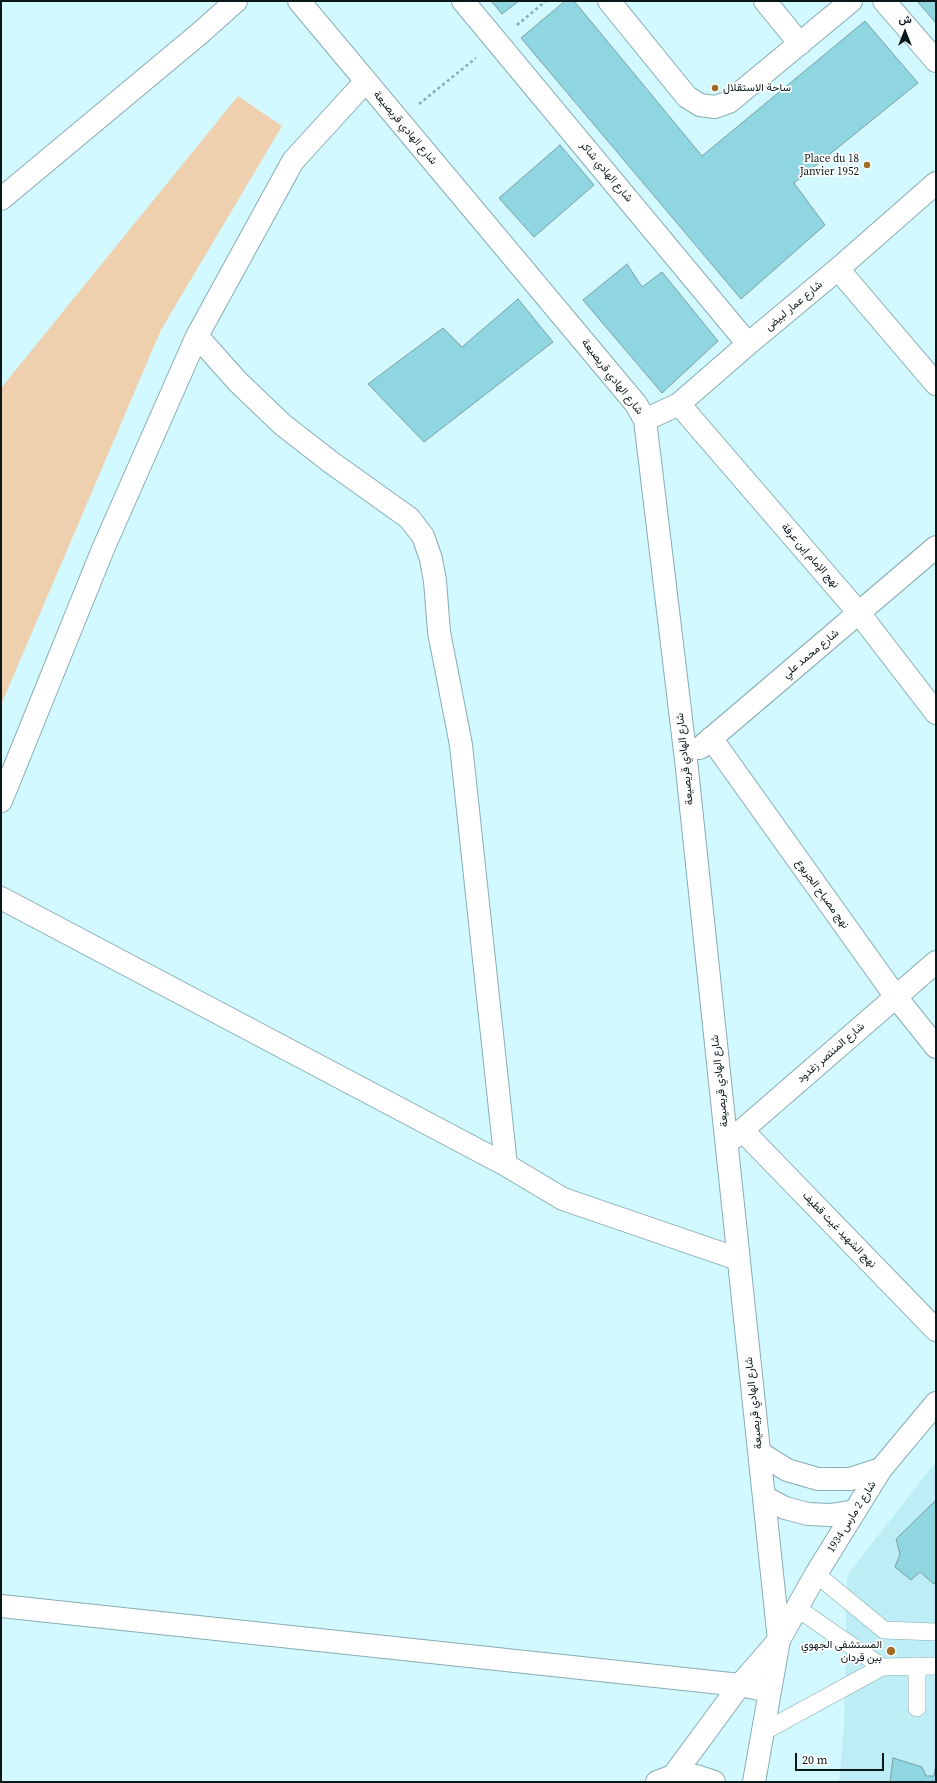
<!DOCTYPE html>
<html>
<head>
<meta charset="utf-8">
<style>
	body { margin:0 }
	#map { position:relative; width:937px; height:1783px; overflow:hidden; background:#d2f9ff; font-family:"Source Serif 4",Vazirmatn,serif }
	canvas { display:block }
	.frame { position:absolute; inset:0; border:2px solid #0a181a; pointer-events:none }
	.north { position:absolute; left:885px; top:12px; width:40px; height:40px; -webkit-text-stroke:3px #fff; paint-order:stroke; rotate:0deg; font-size:11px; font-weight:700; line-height:16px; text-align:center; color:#0a181a }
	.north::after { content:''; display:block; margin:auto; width:14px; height:18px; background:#0a181a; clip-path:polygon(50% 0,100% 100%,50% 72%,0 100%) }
	.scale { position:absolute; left:795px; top:1753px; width:89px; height:18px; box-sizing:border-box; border:2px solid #0a181a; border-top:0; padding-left:5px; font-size:12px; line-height:14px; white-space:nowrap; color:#0a181a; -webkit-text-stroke:3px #fff; paint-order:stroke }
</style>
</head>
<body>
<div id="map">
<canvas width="937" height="1783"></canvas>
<div class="frame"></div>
<div class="north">ش</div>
<div class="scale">20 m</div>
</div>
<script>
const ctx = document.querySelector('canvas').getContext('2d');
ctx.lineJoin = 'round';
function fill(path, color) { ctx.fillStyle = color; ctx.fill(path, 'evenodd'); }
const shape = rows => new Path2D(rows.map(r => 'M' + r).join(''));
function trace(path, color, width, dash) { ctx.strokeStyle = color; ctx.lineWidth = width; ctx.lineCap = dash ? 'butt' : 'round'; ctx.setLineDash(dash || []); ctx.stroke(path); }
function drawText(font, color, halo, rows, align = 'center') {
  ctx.font = font + ' "Source Serif 4",Vazirmatn,serif'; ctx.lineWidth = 3.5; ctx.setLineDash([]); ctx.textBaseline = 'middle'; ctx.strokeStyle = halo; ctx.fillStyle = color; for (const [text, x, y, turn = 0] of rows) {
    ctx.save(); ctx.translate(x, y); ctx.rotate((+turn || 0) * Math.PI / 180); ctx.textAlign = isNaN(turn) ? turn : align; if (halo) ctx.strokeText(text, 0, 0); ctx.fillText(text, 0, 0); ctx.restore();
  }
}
const built = shape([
	[936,1462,936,1782,839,1782,844,1727,847,1575]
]);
const green = shape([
	[238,96,282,126,161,330,1,705,1,388]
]);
const building = shape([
	[491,1,519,1,502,14,491,1],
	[565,1,574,1,702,156,865,21,918,83,794,183,825,225,741,299,521,38,565,1],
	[917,1,936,1,936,23,917,1],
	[560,145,594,185,534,237,499,198,560,145],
	[627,264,642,287,662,272,718,341,662,393,583,300,627,264],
	[518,299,553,342,424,442,368,384,443,328,462,347,518,299],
	[936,1500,936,1581,934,1584,920,1572,911,1580,895,1567,900,1554,896,1539,936,1500],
	[893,1758,922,1767,926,1776,934,1776,936,1763,936,1782,890,1782,893,1758]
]);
const path = shape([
	[517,25,546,1],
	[419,104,476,58]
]);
const lane = shape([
	[816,1574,884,1630,936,1632],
	[797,1608,882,1667,936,1666],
	[917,1666,917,1708],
	[763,1732,882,1667]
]);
const street = shape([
	[299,1,636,404,645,420,686,760,779,1640,754,1782],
	[463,1,748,344],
	[609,1,687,97,700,105,715,107,729,102,851,1],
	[765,1,800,44],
	[884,1,936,61],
	[1,199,199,34,236,1],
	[838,269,936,384],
	[197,336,238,382,283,425,332,463,409,518,423,536,431,559,435,581,439,632,461,745,506,1165],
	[679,404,859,613,936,713],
	[645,420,679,404,748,344,838,269,936,183],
	[711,738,896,997,936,1047],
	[700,748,936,547],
	[1,801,103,549,197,336,293,161,366,81],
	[1,898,506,1165,563,1199,738,1259],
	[742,1130,936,1330],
	[732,1139,936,962],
	[760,1453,787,1470,818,1479,850,1479,881,1469],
	[764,1497,785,1508,808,1514,831,1515,855,1511],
	[1,1606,740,1685,769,1691],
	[673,1776,740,1685,779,1640,816,1574,881,1469,936,1403]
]);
const secondary = shape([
	[657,1782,673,1776,696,1776,714,1782]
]);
const markers = [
	[715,88,4,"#9f6b22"],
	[867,165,4,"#9f6b22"],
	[891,1651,5,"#9f6b22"]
];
const poiNames = [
	["ساحة الاستقلال",723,88,"left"],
	["Place du 18",859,159],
	["Janvier 1952",859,172],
	["المستشفى الجهوي",882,1645],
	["ببن قردان",882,1658]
];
const streetNames = [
	["شارع الهادي قريصيعة",405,128,50],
	["شارع الهادي شاكر",606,172,50],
	["شارع عمار لبيض",794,306,-40],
	["شارع الهادي قريصيعة",612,377,52],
	["نهج الإمام إبن عرفة",810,556,49],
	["شارع محمد علي",811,654,-40],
	["شارع الهادي قريصيعة",685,759,-96],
	["نهج مصباح الجربوع",822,894,54],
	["شارع المنتصر زغدود",831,1053,-41],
	["شارع الهادي قريصيعة",720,1081,-96],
	["نهج الشهيد غيث قطيف",839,1230,46],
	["شارع الهادي قريصيعة",754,1403,-96],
	["شارع 2 مارس 1934",852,1517,-58]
];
fill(built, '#bdeef6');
fill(green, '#eed0ae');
fill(building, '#90d6e1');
trace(building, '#7a9fa5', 1);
trace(lane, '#87acb2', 18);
trace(street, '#87acb2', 24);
trace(secondary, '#87acb2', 24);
trace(path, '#8caaaf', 2.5, [3, 3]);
trace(lane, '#fff', 17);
trace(street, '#fff', 22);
trace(secondary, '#fff', 22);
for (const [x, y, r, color] of markers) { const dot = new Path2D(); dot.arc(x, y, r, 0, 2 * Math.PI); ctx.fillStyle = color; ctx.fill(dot); trace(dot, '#fff', 1.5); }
drawText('11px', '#0a181a', '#fff', poiNames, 'right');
drawText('11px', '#0a181a', '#fff', streetNames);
</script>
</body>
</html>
